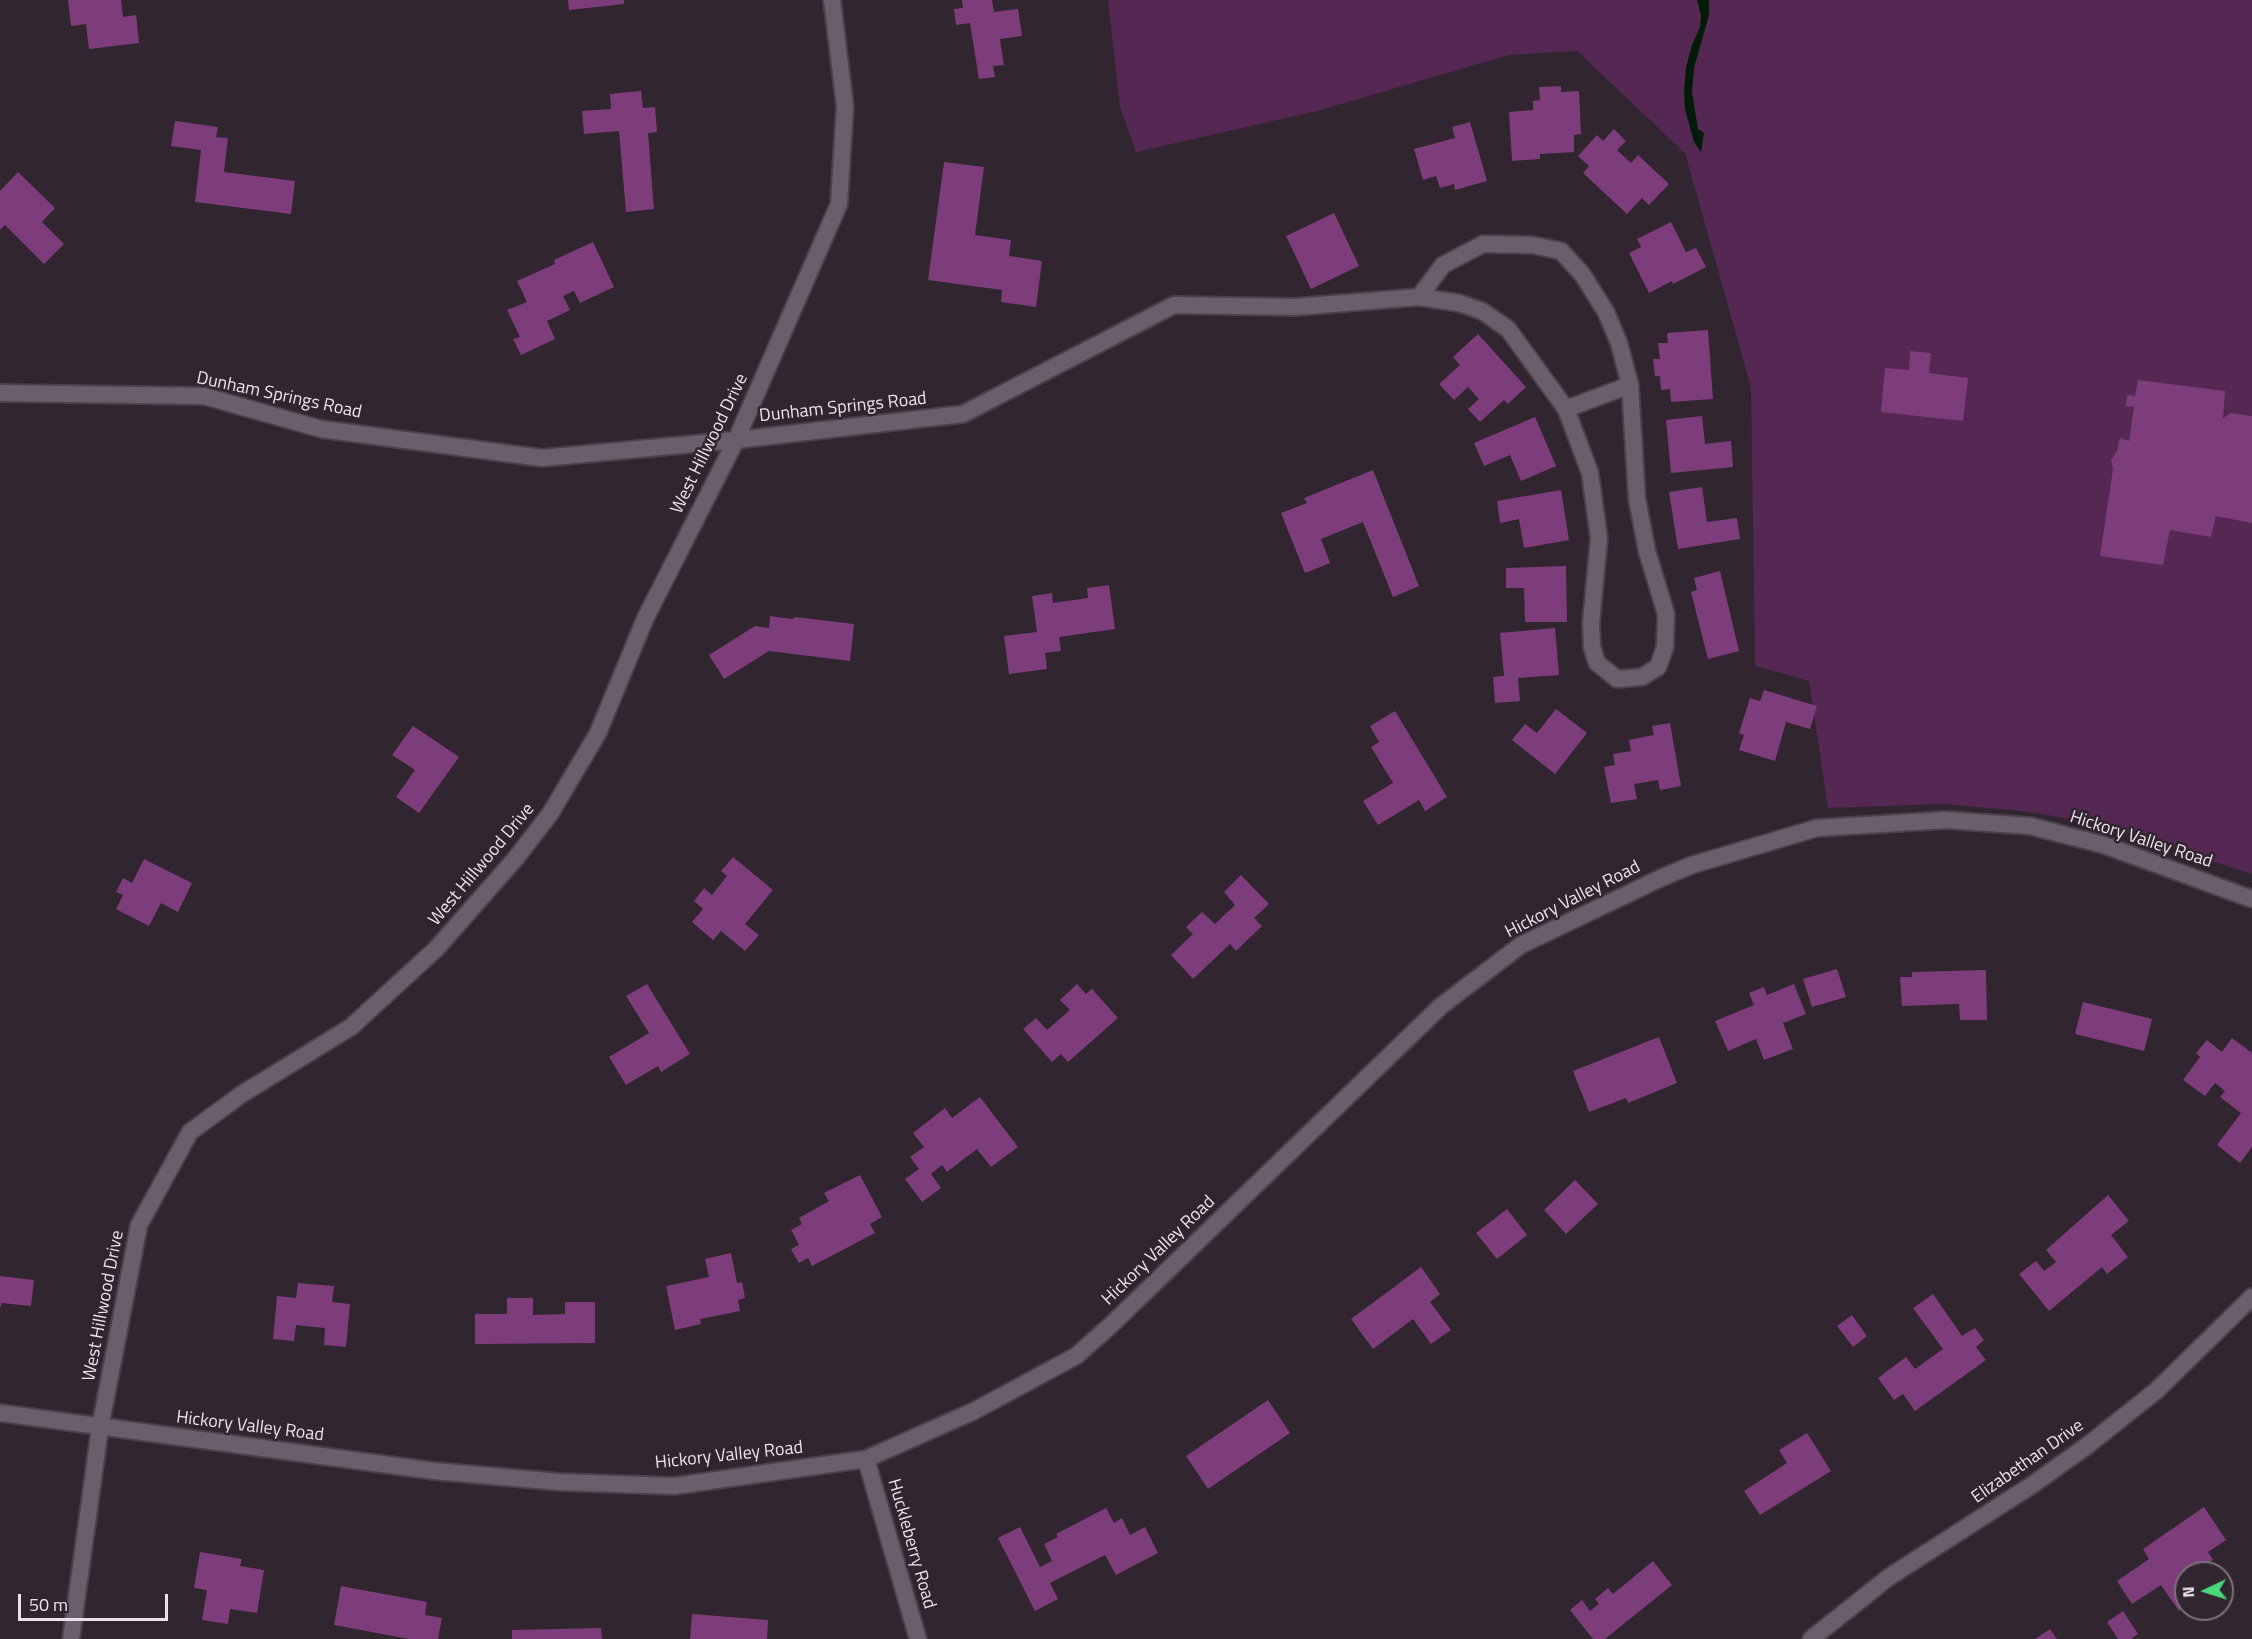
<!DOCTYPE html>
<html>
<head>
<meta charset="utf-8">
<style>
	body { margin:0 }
	#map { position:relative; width:2252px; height:1639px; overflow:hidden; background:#312530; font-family:"Titillium Web",sans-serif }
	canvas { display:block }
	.north { position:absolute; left:2174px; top:1561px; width:60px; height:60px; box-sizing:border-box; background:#312530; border:2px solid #7b717b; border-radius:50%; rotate:266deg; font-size:16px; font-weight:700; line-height:24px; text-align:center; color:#ebe3eb }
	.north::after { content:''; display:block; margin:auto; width:21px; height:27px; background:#48d779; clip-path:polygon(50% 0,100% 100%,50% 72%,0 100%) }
	.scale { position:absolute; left:18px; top:1594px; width:150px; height:27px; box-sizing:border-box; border:3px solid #ebe3eb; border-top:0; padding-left:8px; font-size:18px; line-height:21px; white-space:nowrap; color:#ebe3eb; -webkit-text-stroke:4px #312530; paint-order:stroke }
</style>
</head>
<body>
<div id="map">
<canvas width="2252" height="1639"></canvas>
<div class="north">N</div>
<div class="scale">50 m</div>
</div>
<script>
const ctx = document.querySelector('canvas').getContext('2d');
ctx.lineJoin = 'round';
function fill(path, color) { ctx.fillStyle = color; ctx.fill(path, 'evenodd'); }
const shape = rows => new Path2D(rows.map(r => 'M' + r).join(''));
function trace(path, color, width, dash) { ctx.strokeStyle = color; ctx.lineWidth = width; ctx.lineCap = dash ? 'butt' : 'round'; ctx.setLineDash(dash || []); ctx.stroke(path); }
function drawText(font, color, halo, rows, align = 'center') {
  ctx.font = font + ' "Titillium Web",sans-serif'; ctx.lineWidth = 5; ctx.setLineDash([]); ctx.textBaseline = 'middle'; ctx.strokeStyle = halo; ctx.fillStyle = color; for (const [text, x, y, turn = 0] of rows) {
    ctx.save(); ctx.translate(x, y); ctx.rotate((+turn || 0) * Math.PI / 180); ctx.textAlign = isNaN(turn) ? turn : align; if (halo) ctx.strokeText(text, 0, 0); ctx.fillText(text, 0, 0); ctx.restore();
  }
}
const green = shape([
	[1108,0,2252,0,2252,874,2102,824,2022,811,1944,804,1828,808,1809,681,1755,666,1751,387,1685,153,1577,51,1509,55,1317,111,1136,152,1120,107]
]);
const water = shape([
	[1697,0,1709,0,1709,15,1694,68,1692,92,1698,129,1704,133,1701,152,1694,142,1685,109,1684,92,1686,67,1692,45,1700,27,1701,16]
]);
const building = shape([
	[68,0,121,0,123,17,136,15,139,43,89,49,86,24,71,26],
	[568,0,624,0,624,4,569,10],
	[962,0,992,0,994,12,1018,9,1022,36,1000,39,1004,65,993,66,995,77,979,79,970,23,956,25,954,9,963,8],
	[1561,86,1561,92,1579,91,1581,134,1574,135,1574,152,1540,154,1540,159,1512,161,1509,112,1533,110,1533,101,1540,100,1539,87],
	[641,91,643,108,655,107,657,132,648,133,654,209,626,212,619,131,584,134,582,111,611,109,610,94],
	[175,121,218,127,216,137,228,138,224,172,295,181,291,214,195,202,201,150,171,146],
	[1470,122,1487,181,1455,190,1454,184,1440,188,1436,176,1423,180,1414,149,1455,138,1452,127],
	[1614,129,1626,141,1617,150,1631,163,1638,155,1669,184,1649,205,1642,198,1627,214,1583,173,1589,166,1578,156,1597,135,1603,141],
	[944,162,984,167,975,235,1011,240,1009,256,1042,261,1036,307,1001,302,1002,290,928,280],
	[18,172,55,208,42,222,64,244,44,264,5,225,0,230,0,191],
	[1334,213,1359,266,1311,289,1286,236],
	[1671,222,1686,252,1696,248,1706,267,1673,284,1672,281,1649,293,1629,253,1641,247,1637,239],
	[593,242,614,287,580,303,574,291,563,296,570,310,547,321,555,339,521,355,513,339,520,337,507,310,527,302,517,281,555,264,554,260],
	[1708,330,1713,399,1671,402,1670,389,1661,390,1660,376,1655,376,1653,359,1660,359,1658,343,1668,343,1667,333],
	[1478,334,1526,387,1508,404,1504,400,1480,422,1468,409,1479,399,1468,387,1454,400,1439,384,1460,365,1453,357],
	[1910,351,1931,353,1929,373,1968,378,1963,421,1881,412,1885,368,1909,370],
	[2138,380,2225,391,2223,418,2231,413,2252,416,2252,523,2216,516,2211,537,2170,530,2163,565,2100,556,2113,469,2111,460,2117,451,2120,438,2129,441,2134,407,2126,406,2127,395,2135,396],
	[1702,416,1705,444,1731,441,1733,467,1671,473,1666,420],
	[1535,417,1556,466,1521,481,1510,455,1484,466,1474,443],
	[1373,470,1419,586,1393,597,1363,522,1321,539,1330,563,1305,573,1281,513,1307,503,1304,498],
	[1702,487,1707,522,1737,518,1740,539,1678,549,1669,492],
	[1561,490,1569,540,1524,548,1519,519,1500,523,1497,501],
	[1566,566,1567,622,1525,622,1524,588,1506,588,1506,568],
	[1720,571,1739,651,1708,659,1691,592,1697,590,1694,578],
	[1109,585,1115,629,1059,637,1061,651,1045,653,1047,669,1009,674,1004,636,1037,632,1032,596,1052,593,1053,603,1088,598,1087,588],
	[770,616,792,619,795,617,854,624,850,661,769,651,724,679,709,655,755,626,769,628],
	[1555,628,1559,675,1518,678,1520,701,1495,703,1493,677,1504,676,1500,633],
	[1764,690,1817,706,1810,729,1786,722,1775,761,1739,750,1744,735,1739,733,1750,698,1760,701],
	[1556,709,1587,733,1555,774,1512,740,1525,724,1537,733],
	[1395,711,1447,797,1425,811,1419,800,1378,825,1363,801,1393,783,1371,747,1379,742,1370,726],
	[1670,723,1681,786,1660,790,1658,780,1634,784,1637,799,1611,803,1604,767,1615,765,1613,754,1631,751,1629,740,1654,735,1652,726],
	[413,726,459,757,419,813,396,797,415,770,392,755],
	[733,857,773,890,745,924,759,935,745,951,721,931,713,940,692,922,703,909,694,901,704,888,712,895,727,876,721,871],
	[144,859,192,883,178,912,161,903,149,926,116,909,123,895,116,892,123,878,132,883],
	[1241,875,1269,904,1254,918,1262,926,1236,951,1230,944,1193,979,1171,955,1193,934,1186,927,1202,912,1215,924,1235,905,1224,892],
	[1837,969,1846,997,1812,1007,1803,979],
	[1986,970,1987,1020,1960,1020,1959,1004,1902,1006,1900,977,1912,977,1912,972],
	[647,984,690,1054,661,1072,658,1066,626,1085,609,1057,649,1033,626,996],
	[1077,984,1086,994,1092,989,1118,1018,1068,1062,1061,1054,1052,1062,1023,1029,1036,1018,1047,1030,1070,1010,1060,1000],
	[1794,984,1806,1014,1783,1023,1793,1049,1764,1060,1756,1039,1728,1051,1715,1021,1754,1005,1749,993,1764,987,1767,995],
	[2083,1002,2152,1019,2144,1051,2075,1034],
	[1659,1037,1677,1083,1628,1103,1626,1098,1589,1112,1573,1071],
	[2232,1038,2252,1053,2252,1147,2240,1163,2217,1145,2241,1113,2220,1097,2225,1091,2215,1083,2205,1096,2183,1080,2200,1057,2196,1053,2207,1040,2222,1052],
	[980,1097,1018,1147,991,1167,977,1149,947,1172,942,1165,931,1174,941,1188,922,1202,905,1179,919,1169,910,1157,924,1147,913,1133,945,1108,952,1118],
	[860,1175,882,1217,870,1224,875,1233,812,1266,808,1258,799,1263,791,1249,799,1245,791,1230,802,1224,799,1218,829,1201,824,1193],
	[1575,1180,1598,1204,1566,1234,1544,1210],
	[2108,1195,2129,1221,2111,1235,2128,1257,2107,1274,2102,1267,2049,1311,2019,1274,2036,1261,2044,1271,2056,1262,2046,1250],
	[1507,1209,1527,1235,1497,1259,1476,1233],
	[731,1253,737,1283,742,1282,745,1298,738,1300,740,1311,700,1319,701,1324,675,1330,666,1286,709,1277,705,1259],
	[1421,1267,1440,1294,1430,1302,1451,1330,1431,1344,1413,1319,1373,1349,1351,1319],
	[0,1276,34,1280,31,1306,2,1303,0,1308],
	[298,1283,334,1286,332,1302,350,1304,346,1347,324,1345,325,1328,296,1325,294,1341,273,1339,277,1296,296,1298],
	[1933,1294,1962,1336,1975,1328,1984,1340,1976,1347,1986,1360,1915,1411,1903,1394,1894,1400,1878,1378,1906,1357,1915,1369,1943,1349,1913,1308],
	[507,1298,533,1298,533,1315,565,1314,565,1302,595,1302,595,1343,475,1344,475,1314,507,1314],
	[1852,1315,1867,1336,1853,1347,1837,1326],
	[1268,1400,1290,1433,1208,1489,1186,1456],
	[1807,1433,1831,1471,1760,1515,1744,1491,1787,1463,1779,1450],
	[2204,1507,2226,1540,2208,1552,2213,1560,2194,1573,2186,1573,2186,1606,2179,1611,2161,1585,2132,1604,2117,1581,2149,1559,2143,1549],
	[1106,1508,1114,1523,1122,1518,1130,1535,1145,1527,1158,1553,1116,1575,1105,1555,1050,1583,1058,1599,1035,1611,998,1538,1020,1527,1040,1567,1052,1561,1044,1544,1058,1537,1056,1534],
	[200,1552,242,1559,240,1566,264,1570,257,1613,230,1609,228,1624,202,1620,207,1590,194,1588],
	[1653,1561,1672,1585,1605,1639,1593,1639,1570,1610,1582,1600,1590,1611,1599,1604,1595,1599,1608,1588,1613,1594],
	[341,1586,427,1602,425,1615,442,1618,438,1639,409,1639,334,1625],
	[2123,1611,2138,1634,2131,1639,2118,1639,2107,1622],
	[692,1614,768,1620,767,1639,690,1639],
	[601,1628,602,1639,512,1639,512,1630],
	[2050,1629,2057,1639,2035,1639]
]);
const street = shape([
	[1483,244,1532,245,1561,251,1582,274,1606,312,1619,343,1630,385,1637,499,1647,551,1666,614,1665,647,1658,667,1642,677,1617,679,1597,663,1592,647,1591,623,1599,538,1590,473,1566,409,1508,329,1482,311,1459,303,1419,297,1443,265,1483,244],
	[0,393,204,396,321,429,542,458,736,440,963,414,1174,305,1295,307,1419,297],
	[1566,409,1630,385],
	[0,1413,434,1471,560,1482,674,1486,866,1459,974,1411,1076,1356,1111,1325,1441,1006,1521,945,1661,878,1692,865,1817,828,1946,820,2030,826,2104,845,2252,899],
	[866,1459,918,1639],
	[71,1639,100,1428,139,1225,190,1132,242,1094,351,1027,437,948,516,858,550,814,598,733,645,619,736,440,839,204,845,106,832,0],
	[1811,1639,1889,1577,2032,1485,2088,1445,2157,1390,2252,1297]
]);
const streetNames = [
	["Dunham Springs Road",279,396,12],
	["Dunham Springs Road",843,408,-6],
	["West Hillwood Drive",710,444,-64],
	["Hickory Valley Road",2141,840,18],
	["West Hillwood Drive",482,865,-50],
	["Hickory Valley Road",1573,900,-27],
	["Hickory Valley Road",1159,1251,-44],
	["West Hillwood Drive",104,1306,-79],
	["Hickory Valley Road",250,1427,7],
	["Hickory Valley Road",729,1456,-6],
	["Elizabethan Drive",2028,1462,-35],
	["Huckleberry Road",911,1544,74]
];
fill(green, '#542852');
fill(water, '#021c09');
fill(building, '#7d3d7a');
trace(street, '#4b414b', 20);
trace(street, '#6b5e6a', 16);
drawText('18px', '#ebe3eb', '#312530', streetNames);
</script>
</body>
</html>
